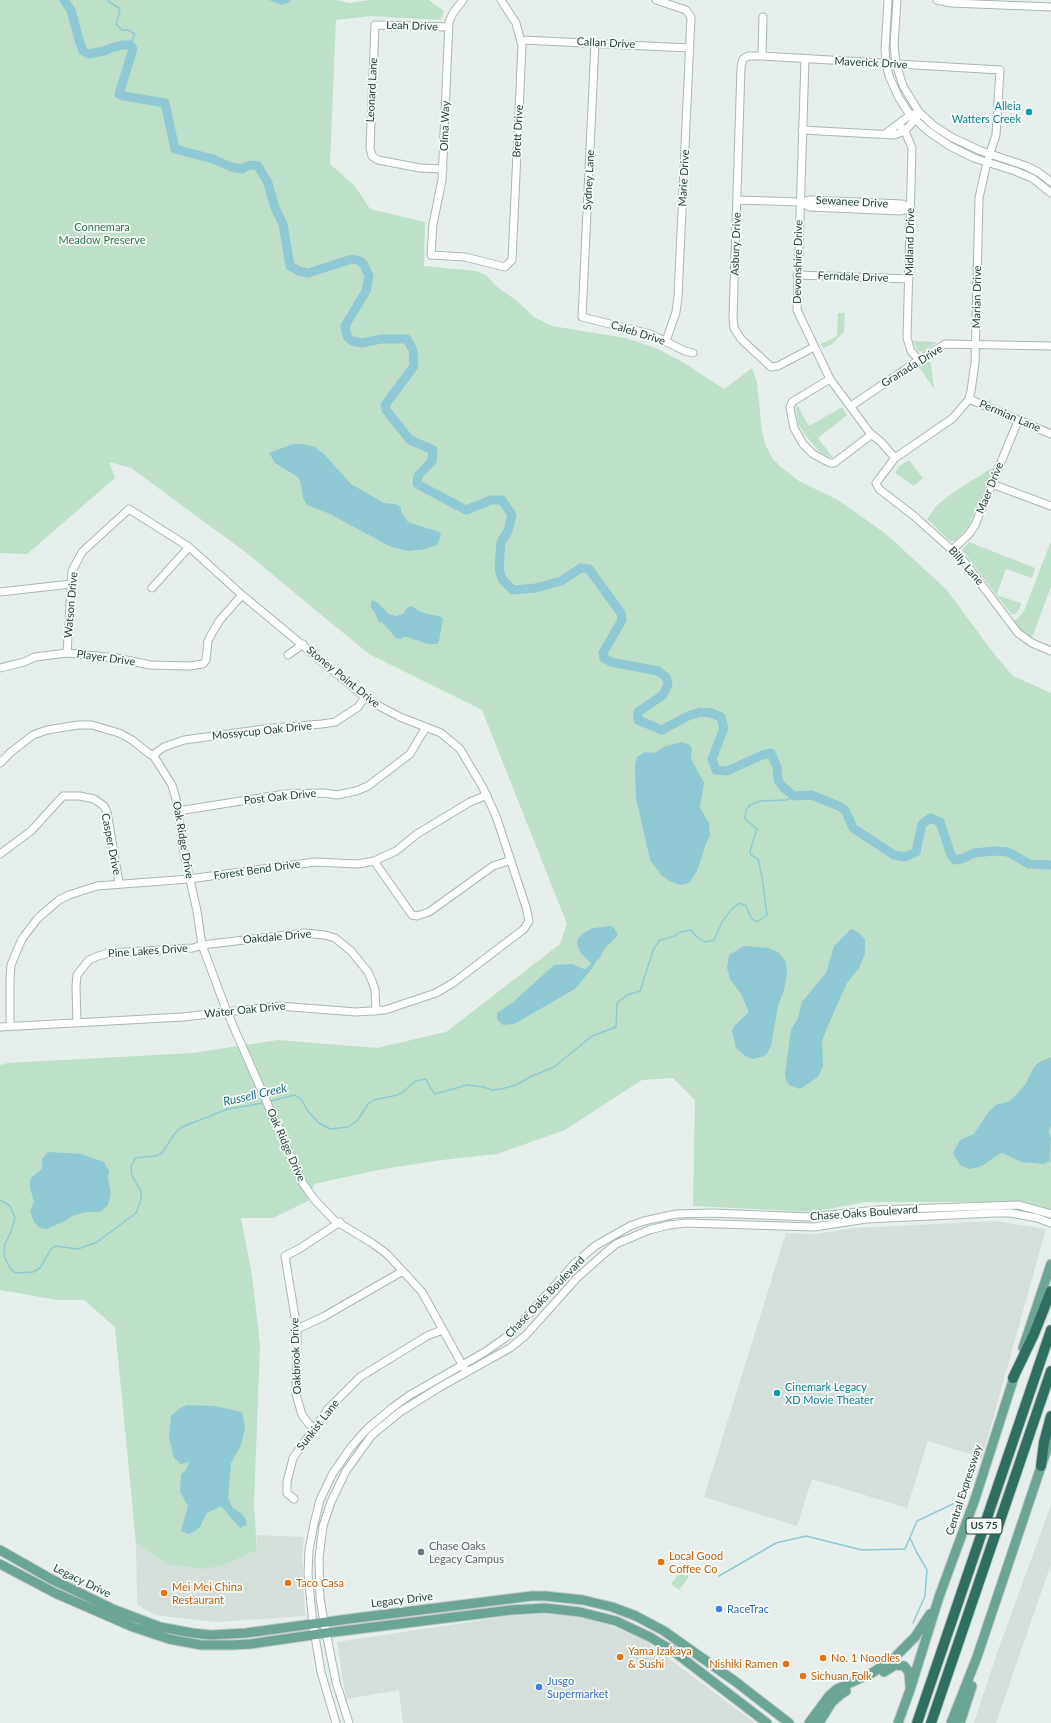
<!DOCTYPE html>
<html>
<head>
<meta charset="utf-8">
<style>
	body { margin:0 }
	canvas { display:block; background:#e6efeb }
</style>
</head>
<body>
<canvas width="1051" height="1723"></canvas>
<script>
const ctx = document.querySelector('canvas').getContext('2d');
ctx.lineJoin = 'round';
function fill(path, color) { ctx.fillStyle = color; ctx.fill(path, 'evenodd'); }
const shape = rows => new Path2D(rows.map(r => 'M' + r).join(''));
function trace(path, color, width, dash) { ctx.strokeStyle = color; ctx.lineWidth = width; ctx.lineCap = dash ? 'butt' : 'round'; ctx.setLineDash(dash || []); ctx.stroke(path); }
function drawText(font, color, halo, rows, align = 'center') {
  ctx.font = font + ' Lato,sans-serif'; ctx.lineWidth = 3.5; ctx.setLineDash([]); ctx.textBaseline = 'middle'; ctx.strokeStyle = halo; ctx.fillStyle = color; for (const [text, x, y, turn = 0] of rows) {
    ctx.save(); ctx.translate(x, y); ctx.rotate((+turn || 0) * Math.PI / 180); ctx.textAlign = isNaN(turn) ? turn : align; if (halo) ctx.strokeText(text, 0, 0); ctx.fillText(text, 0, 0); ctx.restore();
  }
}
const built = shape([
	[995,1221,1046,1229,982,1458,928,1441,907,1508,812,1479,797,1526,704,1497,786,1233,816,1234,855,1228],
	[1051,1505,1051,1564,996,1723,974,1723,997,1653],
	[257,1535,304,1537,302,1556,305,1616,216,1622,156,1615,137,1605,136,1543,166,1564,257,1550],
	[543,1614,579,1616,611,1626,644,1640,755,1723,403,1723,399,1690,346,1699,337,1642,510,1616]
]);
const green = shape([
	[0,0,336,0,349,3,370,0,429,0,444,11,441,20,370,16,336,20,330,164,355,186,370,209,425,222,424,266,476,271,486,275,497,287,516,300,534,317,552,326,626,338,658,349,686,364,724,389,752,368,757,382,762,432,766,446,773,459,782,468,799,481,838,500,886,534,946,589,995,655,1013,676,1051,693,1051,1211,1019,1202,866,1202,812,1212,693,1206,695,1100,673,1078,642,1080,565,1130,497,1154,442,1160,383,1169,314,1184,308,1201,273,1218,241,1218,252,1275,260,1345,254,1504,257,1550,221,1566,202,1569,166,1564,136,1543,115,1327,84,1300,57,1300,0,1290,0,1065,8,1063,192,1053,278,1040,377,1048,446,1032,560,944,567,924,482,710,369,654,244,551,131,468,109,462,115,478,27,554,0,553],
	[838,313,845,313,844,332,832,344,823,348,821,344,837,336],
	[913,341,937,342,922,352,918,351],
	[929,361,931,364,934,389,919,367],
	[797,405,809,426,842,407,847,415,818,438,834,459,820,452,805,435,798,424,796,406],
	[909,460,923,478,914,486,895,473,899,466],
	[994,467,969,526,955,541,950,541,927,519,937,505,955,491],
	[1051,541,1051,587,1033,635,1029,638,1026,637,1015,625,1015,621,1024,611],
	[969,542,1035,568,1032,578,1006,569,997,594,999,596,1021,603,1020,608,1015,614,1013,615,1009,611,962,550],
	[681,1571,689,1577,679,1590,671,1584]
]);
const water = shape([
	[269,0,291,0,288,3,281,5],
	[293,444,302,444,315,447,325,455,351,484,384,503,395,504,401,507,401,512,408,522,439,532,441,535,437,545,426,549,408,551,391,547,330,514,307,505,303,498,301,484,298,477,275,463,269,453],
	[373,600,378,603,389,614,395,616,403,614,408,607,411,606,421,612,441,617,443,619,439,641,437,644,428,644,407,637,403,637,402,639,396,638,382,622,379,622,374,611,371,608,371,603],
	[682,742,690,745,692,750,691,759,704,783,700,806,701,810,709,823,710,836,706,844,697,871,689,883,681,885,669,881,661,875,650,860,636,798,635,766,637,757,645,752,654,753,666,746],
	[611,926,614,928,618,935,605,948,599,959,596,961,593,967,575,989,514,1024,503,1025,497,1019,497,1013,512,1003,554,965,572,964,584,969,586,969,591,963,580,952,577,943,578,939,582,934,593,928],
	[851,929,858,932,865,939,865,953,859,968,847,983,829,1023,822,1041,823,1066,818,1077,800,1089,789,1085,786,1080,785,1074,791,1030,798,1018,802,1002,826,973,834,946],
	[744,946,768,948,778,952,786,962,787,974,784,990,778,1006,771,1046,766,1055,758,1058,752,1059,744,1055,736,1048,732,1031,734,1026,748,1013,748,1009,741,994,730,979,727,968,729,955],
	[1051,1057,1051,1125,1049,1131,1051,1139,1050,1161,1043,1164,1022,1162,1002,1153,993,1158,982,1166,974,1168,969,1169,960,1165,953,1153,960,1140,974,1134,989,1111,996,1105,1010,1101,1025,1085,1034,1067,1038,1063],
	[48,1152,81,1154,104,1162,109,1171,108,1179,111,1193,108,1205,100,1212,86,1212,72,1216,67,1220,47,1229,40,1228,34,1222,30,1211,34,1202,30,1188,30,1181,32,1177,42,1169,42,1159],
	[187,1405,215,1406,242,1412,245,1427,241,1445,231,1463,228,1498,233,1508,242,1514,246,1520,247,1525,240,1528,221,1506,207,1513,200,1527,195,1531,189,1534,181,1531,188,1506,180,1492,181,1474,186,1470,189,1462,181,1464,174,1458,169,1438,171,1416,180,1408]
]);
const stream = shape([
	[108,0,109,2,119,8,120,11,116,24,122,30,128,30,135,34,130,45],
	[270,1101,295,1095,302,1100,307,1110,319,1123,330,1129,348,1127,357,1121,368,1104,374,1100,397,1095,403,1092,415,1081,426,1079,431,1089,435,1094,467,1085,483,1087,492,1090,501,1089,516,1085,530,1077,554,1067,592,1036,616,1027,617,1003,627,995,640,991,654,948,660,940,675,936,680,932,691,930,696,936,705,942,714,940,722,922,730,911,739,903,746,906,751,918,755,921,758,921,767,915,762,877,758,859,751,855,750,851,757,829,745,819,746,810,750,805,760,801,786,800,794,796],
	[0,1200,10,1206,15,1218,11,1232,5,1244,4,1256,10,1268,15,1273,33,1272,40,1268,51,1249,55,1246,78,1249,97,1242,136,1213,141,1200,141,1191,132,1176,131,1167,135,1158,156,1156,162,1153,175,1133,182,1127,228,1109,264,1103],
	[910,1538,916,1551,927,1570,925,1596,913,1623],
	[719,1576,776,1543,806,1536,862,1550,905,1549,917,1521,957,1502]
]);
const river = shape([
	[64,0,71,10,79,40,83,51,88,54,104,51,111,48,123,45,130,45,133,49,119,94,124,96,165,103,175,149,213,159,231,167,242,169,250,165,258,166,268,183,275,208,283,224,290,266,299,271,308,273,352,259,360,261,364,265,369,276,366,291,345,326,347,336,352,341,362,343,381,339,407,339,413,350,414,366,385,405,386,410,410,440,433,450,432,461,418,476,417,484,466,510,491,500,502,500,512,515,508,531,501,542,499,569,502,579,513,590,536,588,561,581,581,568,589,569,621,613,622,620,603,653,604,658,611,662,658,671,666,677,668,684,663,695,638,712,638,720,662,730,688,716,700,712,711,713,721,717,724,728,712,759,716,770,727,771,762,755,771,753,777,767,778,780,783,787,794,796,811,795,839,806,845,810,853,828,894,855,905,857,916,852,922,824,930,818,940,822,951,855,955,860,964,858,974,853,994,851,1008,852,1029,864,1051,865]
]);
const minor = shape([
	[463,0,453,13,449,22,442,180,433,224,431,255,465,257,505,267,512,260,522,46,516,23,501,0],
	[656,0,686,10,691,17,678,297,676,312,666,341],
	[888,0,885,50,886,63,889,76,899,98,910,115,929,132,950,146,974,158,1015,171,1032,178,1051,193],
	[897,0,894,45,896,64,903,86,919,112,934,126,953,138,981,151,1026,166,1038,172,1051,182],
	[937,0,951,3,1051,7],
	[522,40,689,48],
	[595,43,582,317,650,334,685,351,693,353],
	[762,56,763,17],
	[805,59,797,310,830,379,870,433,881,442,895,458],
	[899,125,905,131,912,148,907,338,911,351,919,360],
	[802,130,894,135,905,131,917,117],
	[885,134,910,115,913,114],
	[443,169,420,168,378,160,372,156,370,148,375,25,449,27],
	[738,200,800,202,810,200,902,204,911,208],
	[800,202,810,207,901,211,911,208],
	[797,275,909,279],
	[814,347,778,366,771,367,741,339,734,328,733,318,741,67,743,59,748,56,762,56,1000,70,996,135,987,162,979,198,975,363,971,391,969,399,953,418,895,458,876,483,879,489,914,516,963,560,1018,633,1032,643,1051,651],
	[830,379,792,402,790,408,794,428,803,444,813,454,830,463,834,463,871,435],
	[969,399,1051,434],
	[851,406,919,360,945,344,1051,346],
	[992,484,1051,506],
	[952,550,969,534,975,525,1018,421],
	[152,588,189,547],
	[0,592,71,584],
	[288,655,303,644],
	[0,668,24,662,35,657,67,653,117,658,150,665,189,666,203,664,206,660,208,641,212,633,220,620,242,595],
	[153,755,172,785,176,799,184,853,197,911,202,945,227,1012,302,1182,314,1199,334,1220,372,1243,387,1254,422,1292,464,1368],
	[153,755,164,747,184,740,272,728,322,724,335,722,358,707,365,697],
	[0,763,11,752,33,735,47,730,78,725,92,725,119,733,132,740,151,755,153,755],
	[178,811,285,794,324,793,337,795,356,791,368,786,410,754,426,727],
	[0,854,31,831,63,796,80,796,94,799,104,806,107,812,119,883],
	[374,861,412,915,417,916,429,912,493,866,511,860],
	[77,1023,76,986,77,975,89,960,98,956,109,953,193,948,202,945,304,933,325,935,335,938,351,951,368,972,372,981,375,990,376,1011],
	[10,1026,10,979,11,965,16,953,22,939,38,918,59,900,69,895,97,886,189,879,315,862,358,864,374,861,396,851,417,834,470,802,487,795],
	[0,1027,183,1017,279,1006,356,1012,385,1010,436,993,453,983,524,929,529,921,526,907,496,816,482,786,460,749,441,733,400,717,381,707,365,697,242,595,189,547,129,509,82,552,72,571,67,653],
	[297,1329,323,1317,403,1271],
	[313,1429,302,1415,296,1394,297,1329,285,1256,299,1249,340,1222],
	[294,1499,287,1493,287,1482,293,1458,328,1409,360,1377,427,1336,442,1330],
	[336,1723,321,1672,313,1624,308,1574,309,1550,314,1524,320,1500,333,1473,351,1447,367,1429,392,1408,410,1395,485,1352,512,1333,574,1264,595,1246,630,1226,644,1221,676,1214,713,1213,810,1217,877,1210,1018,1205,1051,1214],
	[349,1723,336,1682,324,1622,320,1598,319,1558,323,1526,331,1502,346,1471,372,1435,400,1412,440,1387,510,1348,526,1335,577,1278,605,1253,616,1244,649,1230,669,1225,686,1223,814,1227,866,1219,995,1213,1011,1213,1037,1218,1051,1223]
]);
const major = shape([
	[1023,1348,1051,1264],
	[0,1550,51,1579,115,1610,160,1627,192,1633,211,1635,246,1633,356,1618,532,1596,545,1596,583,1600,612,1607,636,1616,664,1631,736,1682,789,1723],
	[0,1564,55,1593,133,1627,169,1639,201,1645,232,1645,250,1644,326,1633,511,1610,545,1608,580,1612,616,1621,650,1637,673,1651,767,1723],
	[884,1672,895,1665,904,1666,909,1672,910,1686],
	[809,1723,829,1696,837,1689,872,1673,893,1659,915,1637,930,1614],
	[819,1723,832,1702,840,1695,846,1691],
	[898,1723,910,1690,939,1597,975,1499,1016,1371],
	[951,1723,977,1657,1051,1437],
	[960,1723,972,1686]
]);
const highway = shape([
	[1013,1378,1034,1334,1051,1291],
	[1041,1466,1044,1442,1051,1416],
	[917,1723,1051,1330],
	[931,1723,1051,1371]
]);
const markers = [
	[1029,112,4,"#0f9aa8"],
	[777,1393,4,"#0f9aa8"],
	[421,1552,4,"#6b7280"],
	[661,1562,4,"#e8710a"],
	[288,1583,4,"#e8710a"],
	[164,1593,4,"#e8710a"],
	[719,1609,4,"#3f7fe0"],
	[620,1657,4,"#e8710a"],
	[823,1658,4,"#e8710a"],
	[786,1664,4,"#e8710a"],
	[803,1676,4,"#e8710a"],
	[539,1687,4,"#3f7fe0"]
];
const shields = [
	[984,1526,36]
];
const shieldNames = [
	["US 75",984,1526]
];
const streetNames = [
	["Leah Drive",412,26,2],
	["Callan Drive",606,43,3],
	["Maverick Drive",871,63,3],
	["Leonard Lane",372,90,-87],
	["Olma Way",445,126,-88],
	["Brett Drive",518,131,-87],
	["Marie Drive",684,178,-87],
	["Sydney Lane",589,180,-87],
	["Sewanee Drive",852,202,3],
	["Midland Drive",910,242,-89],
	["Asbury Drive",736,244,-88],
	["Devonshire Drive",798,262,-89],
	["Ferndale Drive",853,277,2],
	["Marian Drive",977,297,-89],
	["Caleb Drive",638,333,18],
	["Granada Drive",912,366,-32],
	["Permian Lane",1010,416,23],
	["Maer Drive",990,488,-68],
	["Billy Lane",966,566,49],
	["Watson Drive",71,605,-85],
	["Player Drive",106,658,8],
	["Stoney Point Drive",343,677,39],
	["Mossycup Oak Drive",262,731,-6],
	["Post Oak Drive",280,797,-6],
	["Oak Ridge Drive",183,840,80],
	["Casper Drive",111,844,79],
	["Forest Bend Drive",257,870,-8],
	["Oakdale Drive",277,937,-5],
	["Pine Lakes Drive",148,951,-4],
	["Water Oak Drive",245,1010,-6],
	["Oak Ridge Drive",286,1145,66],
	["Chase Oaks Boulevard",864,1213,-4],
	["Chase Oaks Boulevard",545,1297,-46],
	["Oakbrook Drive",296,1356,-92],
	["Sunkist Lane",318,1425,-52],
	["Central Expressway",964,1490,-72],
	["Legacy Drive",82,1581,26],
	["Legacy Drive",402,1600,-7]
];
const cultureNames = [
	["Alleia",1021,106],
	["Watters Creek",1021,119],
	["Cinemark Legacy",785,1387,"left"],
	["XD Movie Theater",785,1400,"left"]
];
const parkNames = [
	["Connemara",102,227],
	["Meadow Preserve",102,240]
];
const worshipNames = [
	["Chase Oaks",429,1546],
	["Legacy Campus",429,1559]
];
const foodNames = [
	["Local Good",669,1556],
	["Coffee Co",669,1569],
	["Taco Casa",296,1583],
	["Mei Mei China",172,1587],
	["Restaurant",172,1600],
	["Yama Izakaya",628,1651],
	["& Sushi",628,1664],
	["No. 1 Noodles",831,1658],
	["Nishiki Ramen",778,1664,"right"],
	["Sichuan Folk",811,1676]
];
const shopNames = [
	["RaceTrac",727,1609],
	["Jusgo",547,1681],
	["Supermarket",547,1694]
];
const waterNames = [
	["Russell Creek",255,1095,-13]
];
fill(built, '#d4dfda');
fill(green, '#bfe0c8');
fill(water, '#8ec9d4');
trace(stream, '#8ec9d4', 1.5);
trace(river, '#8ec9d4', 9);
trace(minor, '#a8b8b2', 9);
trace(major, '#c2cac8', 11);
trace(highway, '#c2cac8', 12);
trace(minor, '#fff', 7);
trace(major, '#6aa596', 9);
trace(highway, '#2f6f62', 10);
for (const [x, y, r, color] of markers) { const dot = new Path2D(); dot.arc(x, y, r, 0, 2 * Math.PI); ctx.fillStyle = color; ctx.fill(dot); trace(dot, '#f7fbf9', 1.5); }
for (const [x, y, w] of shields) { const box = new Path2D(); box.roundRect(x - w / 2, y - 8, w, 16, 3); ctx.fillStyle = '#f7fbf9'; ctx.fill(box); trace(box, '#24423a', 1); }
drawText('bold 10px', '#24423a', null, shieldNames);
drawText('11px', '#24423a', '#f7fbf9', streetNames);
drawText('11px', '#0d838f', '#f7fbf9', cultureNames, 'right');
drawText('11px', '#2d7a4b', '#f7fbf9', parkNames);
drawText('11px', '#5b616d', '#f7fbf9', worshipNames, 'left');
drawText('11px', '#c56008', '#f7fbf9', foodNames, 'left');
drawText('11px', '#366cbe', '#f7fbf9', shopNames, 'left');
drawText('italic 12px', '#1c6f80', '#f7fbf9', waterNames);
</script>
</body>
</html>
